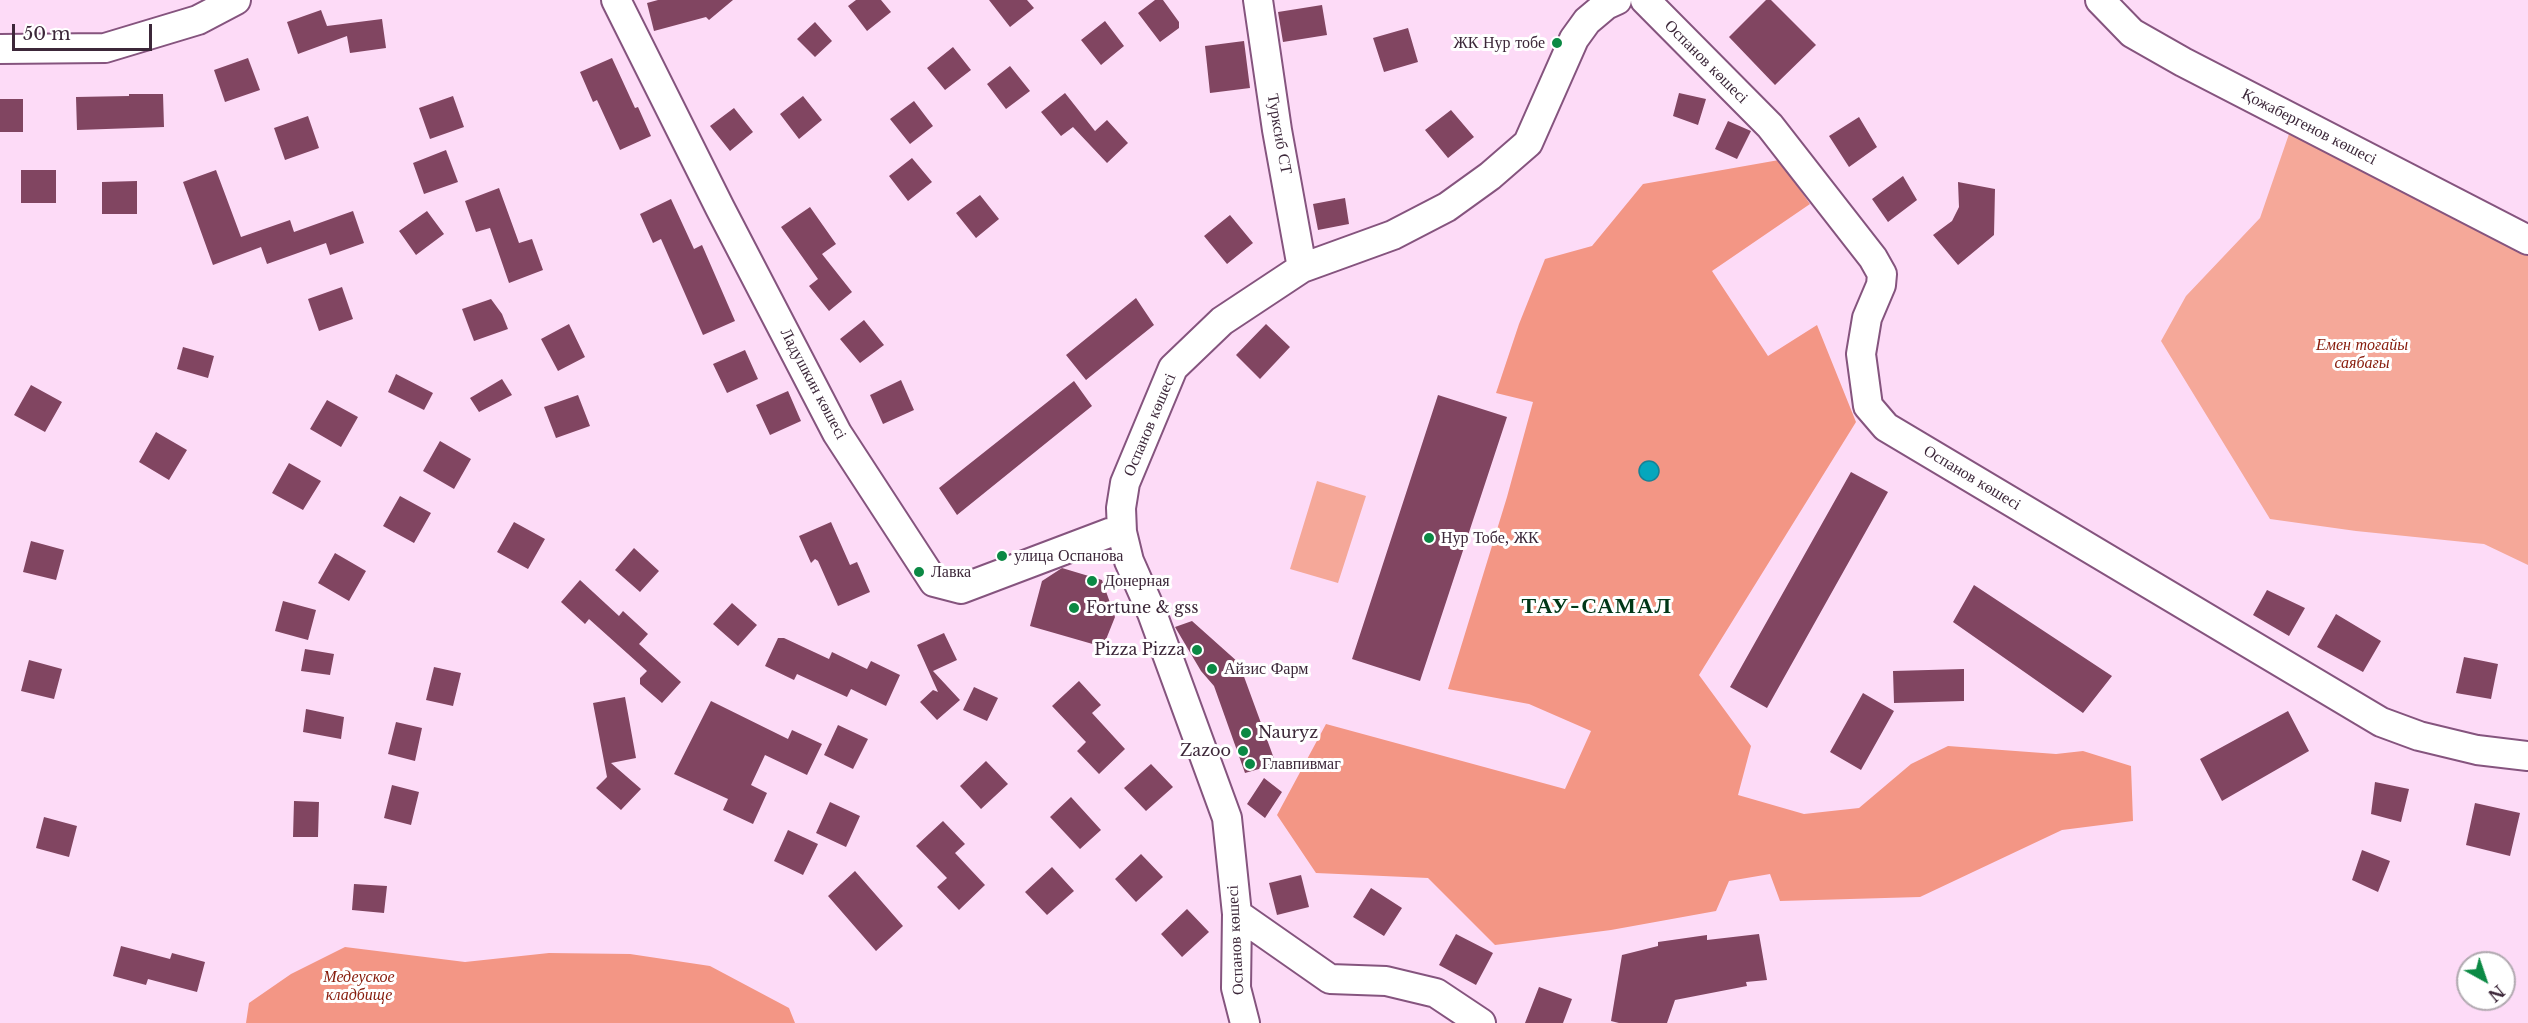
<!DOCTYPE html>
<html>
<head>
<meta charset="utf-8">
<style>
	body { margin:0 }
	#map { position:relative; width:2528px; height:1023px; overflow:hidden; background:#fddbf7; font-family:"Libre Baskerville",serif }
	canvas { display:block }
	.north { position:absolute; left:2456px; top:951px; width:60px; height:60px; box-sizing:border-box; background:#fff; border:2px solid #b1a9b0; border-radius:50%; rotate:140deg; font-size:16px; font-weight:700; line-height:24px; text-align:center; color:#3c2739 }
	.north::after { content:''; display:block; margin:auto; width:21px; height:27px; background:#0b8944; clip-path:polygon(50% 0,100% 100%,50% 72%,0 100%) }
	.scale { position:absolute; left:12px; top:24px; width:140px; height:27px; box-sizing:border-box; border:3px solid #3c2739; border-top:0; padding-left:8px; font-size:18px; line-height:21px; white-space:nowrap; color:#3c2739; -webkit-text-stroke:4px #fff; paint-order:stroke }
</style>
</head>
<body>
<div id="map">
<canvas width="2528" height="1023"></canvas>
<div class="north">N</div>
<div class="scale">50 m</div>
</div>
<script>
const ctx = document.querySelector('canvas').getContext('2d');
ctx.lineJoin = 'round';
function fill(path, color) { ctx.fillStyle = color; ctx.fill(path, 'evenodd'); }
const shape = rows => new Path2D(rows.map(r => 'M' + r).join(''));
function trace(path, color, width, dash) { ctx.strokeStyle = color; ctx.lineWidth = width; ctx.lineCap = dash ? 'butt' : 'round'; ctx.setLineDash(dash || []); ctx.stroke(path); }
function drawText(font, color, halo, rows, align = 'center') {
  ctx.font = font + ' "Libre Baskerville",serif'; ctx.lineWidth = 6; ctx.setLineDash([]); ctx.textBaseline = 'middle'; ctx.strokeStyle = halo; ctx.fillStyle = color; for (const [text, x, y, turn = 0] of rows) {
    ctx.save(); ctx.translate(x, y); ctx.rotate((+turn || 0) * Math.PI / 180); ctx.textAlign = isNaN(turn) ? turn : align; if (halo) ctx.strokeText(text, 0, 0); ctx.fillText(text, 0, 0); ctx.restore();
  }
}
const green = shape([
	[2289,134,2528,252,2528,565,2484,544,2356,531,2270,519,2161,341,2186,296,2260,218],
	[1317,481,1366,496,1338,583,1290,569]
]);
const forest = shape([
	[1779,160,1810,204,1712,271,1768,356,1817,325,1856,422,1699,675,1751,746,1738,795,1804,814,1859,808,1911,764,1948,746,2056,754,2083,751,2131,766,2133,821,2062,830,1920,897,1780,901,1770,874,1729,881,1716,911,1611,930,1495,945,1428,878,1316,873,1277,815,1326,724,1565,789,1591,731,1529,704,1448,689,1507,497,1533,402,1496,393,1519,324,1545,259,1592,246,1643,184],
	[345,947,465,962,549,953,630,954,710,966,789,1008,795,1023,246,1023,249,1003,291,974]
]);
const water = shape([
	'1639 471a10 10 0 1 1 20 0a10 10 0 1 1-20 0Z'
]);
const building = shape([
	[658,0,733,0,709,20,706,17,654,31,647,3],
	[856,0,881,0,891,12,867,31,848,6],
	[989,0,1027,0,1034,8,1010,27],
	[1155,0,1163,0,1179,22,1179,28,1160,42,1138,13],
	[1766,0,1771,0,1816,45,1775,85,1729,37],
	[1322,5,1327,35,1283,42,1278,12],
	[321,10,327,26,382,19,386,48,350,53,347,36,298,54,287,22],
	[1105,21,1124,46,1101,65,1081,40],
	[815,22,832,41,815,57,797,39],
	[1408,28,1418,62,1384,72,1373,38],
	[1244,41,1250,88,1210,93,1205,46],
	[953,47,971,70,945,90,927,68],
	[248,58,260,90,225,102,214,70],
	[612,58,635,108,638,107,651,136,620,150,597,100,593,102,580,72],
	[1010,66,1030,91,1006,109,987,84],
	[1065,93,1095,131,1107,120,1128,143,1107,163,1073,127,1061,136,1041,112],
	[1679,93,1706,99,1698,125,1673,116],
	[129,94,163,94,164,127,77,130,76,97,129,96],
	[453,96,464,127,430,139,419,108],
	[803,96,822,120,799,139,780,114],
	[0,99,23,99,23,132,0,132],
	[914,101,933,126,910,144,890,119],
	[734,108,753,132,730,151,710,126],
	[1451,110,1474,137,1448,158,1425,130],
	[308,116,319,148,285,160,274,128],
	[1859,117,1877,147,1849,167,1829,136],
	[1728,121,1751,131,1737,159,1715,149],
	[446,150,458,182,424,194,413,163],
	[912,158,932,182,908,201,889,176],
	[21,170,56,170,56,203,21,203],
	[216,170,241,237,290,220,294,232,353,211,364,243,330,255,326,243,267,264,261,247,213,265,183,182],
	[1903,176,1917,200,1888,222,1872,199],
	[137,181,137,214,102,214,102,182],
	[1958,182,1995,189,1994,235,1958,265,1933,235,1952,221,1959,207],
	[499,188,519,243,532,239,543,270,509,283,490,228,476,232,465,201],
	[980,195,999,219,976,238,956,213],
	[1345,198,1349,224,1318,230,1313,204],
	[671,199,694,249,702,245,735,321,703,335,661,239,653,243,640,214],
	[810,207,836,244,822,254,852,292,829,311,809,286,818,279,781,227],
	[427,211,444,234,416,255,399,231],
	[1230,215,1253,243,1227,264,1204,236],
	[342,287,353,319,319,331,308,299],
	[1136,298,1154,325,1086,380,1066,355],
	[491,299,502,314,508,329,474,341,462,309],
	[864,320,884,345,860,363,840,339],
	[569,324,585,357,558,371,541,339],
	[1266,324,1290,347,1260,379,1236,355],
	[183,347,214,356,208,378,177,369],
	[745,350,758,379,727,393,713,364],
	[396,374,433,393,424,410,388,392],
	[502,379,512,395,479,412,470,398],
	[901,380,914,410,883,424,870,395],
	[1074,381,1092,406,957,515,939,488],
	[31,385,62,402,45,432,14,415],
	[788,391,801,421,770,435,756,405],
	[578,395,590,426,556,438,544,407],
	[1438,395,1507,417,1420,681,1352,659],
	[327,400,358,417,341,447,310,429],
	[156,432,187,450,169,480,139,462],
	[440,441,471,459,454,489,423,471],
	[289,463,321,481,303,510,272,493],
	[1851,472,1888,492,1767,708,1730,687],
	[400,496,431,513,414,543,383,526],
	[514,522,545,539,528,569,497,552],
	[831,522,850,565,857,562,870,592,838,606,818,561,815,559,811,563,799,536],
	[31,541,64,550,56,580,23,572],
	[634,548,659,571,640,592,615,570],
	[335,553,366,571,349,601,318,583],
	[1062,568,1102,580,1115,617,1103,647,1030,626,1042,581],
	[580,580,619,616,623,611,648,634,639,644,681,682,662,703,640,684,640,678,647,671,589,619,585,624,561,602],
	[1974,585,2112,676,2083,713,1953,622],
	[2267,590,2305,608,2289,636,2253,615],
	[283,601,316,610,308,640,275,631],
	[732,603,757,625,738,646,713,624],
	[2336,614,2381,641,2363,672,2317,647],
	[1192,621,1239,663,1276,764,1245,773,1214,686,1201,671,1175,627],
	[944,633,957,660,933,671,960,700,937,720,920,702,933,690,938,692,917,645],
	[778,638,784,638,829,659,832,652,867,669,871,661,900,675,886,706,851,689,847,697,797,674,794,680,765,666],
	[305,649,334,654,330,675,301,671],
	[2464,657,2498,664,2491,699,2456,693],
	[29,660,62,669,54,699,21,691],
	[434,667,461,673,453,706,426,700],
	[1964,669,1964,701,1894,703,1893,671],
	[1079,681,1101,705,1092,713,1125,749,1099,774,1077,751,1086,742,1052,706],
	[974,687,998,698,987,721,963,710],
	[1863,693,1894,711,1861,770,1830,752],
	[625,697,636,758,611,763,641,789,621,810,596,788,607,777,593,703],
	[711,701,788,739,792,730,822,744,807,775,765,755,751,785,767,793,753,824,723,810,728,799,674,774],
	[306,709,344,717,341,739,303,732],
	[2288,711,2309,751,2222,801,2200,759],
	[396,722,422,728,415,761,388,754],
	[838,725,868,739,853,769,824,755],
	[986,761,1008,784,981,809,960,786],
	[1151,764,1173,787,1146,811,1124,788],
	[1264,778,1282,792,1265,818,1247,804],
	[2375,782,2409,789,2401,822,2371,814],
	[392,785,419,792,411,825,384,818],
	[1071,797,1101,830,1080,849,1050,817],
	[294,801,319,802,318,837,293,837],
	[830,802,860,816,846,847,816,833],
	[2475,803,2520,813,2510,856,2466,845],
	[44,817,77,826,69,857,36,848],
	[943,821,965,844,955,853,985,885,959,910,937,887,947,878,916,846],
	[788,830,818,844,803,875,774,861],
	[2362,850,2390,861,2378,892,2352,880],
	[1141,854,1163,877,1136,902,1115,879],
	[1052,867,1074,891,1047,915,1025,892],
	[855,871,903,926,876,951,828,896],
	[1301,875,1309,907,1277,915,1269,883],
	[354,884,387,886,384,913,352,910],
	[1371,888,1402,908,1384,936,1353,917],
	[1187,909,1209,932,1182,957,1161,934],
	[1456,934,1493,953,1476,985,1439,965],
	[1759,934,1767,980,1746,982,1747,986,1675,1000,1667,1023,1619,1023,1611,1021,1622,955,1658,946,1658,942,1707,935,1707,940],
	[121,946,170,959,172,953,205,962,197,992,148,979,146,985,113,976],
	[1539,987,1572,999,1563,1023,1525,1023]
]);
const minor = shape([
	[616,0,720,208,837,433,934,582,961,589,1109,533,1122,532],
	[1258,0,1277,130,1302,268],
	[1645,0,1770,126,1873,258,1882,274,1881,285,1867,318,1861,354,1868,406,1886,427,2381,722,2419,736,2477,750,2528,756],
	[2100,0,2132,33,2183,62,2528,240],
	[0,49,105,48,198,20,236,0],
	[1237,914,1330,979,1386,981,1436,993,1481,1023],
	[1245,1023,1236,988,1237,914,1227,818,1152,613,1129,561,1122,532,1121,508,1125,483,1173,368,1222,321,1302,268,1393,235,1447,207,1490,176,1528,143,1574,39,1587,21,1606,5,1617,0]
]);
const markers = [
	[1557,43,6,"#0b8944"],
	[1429,538,6,"#0b8944"],
	[1002,556,6,"#0b8944"],
	[919,572,6,"#0b8944"],
	[1092,581,6,"#0b8944"],
	[1074,608,6,"#0b8944"],
	[1197,650,6,"#0b8944"],
	[1212,669,6,"#0b8944"],
	[1246,733,6,"#0b8944"],
	[1243,751,6,"#0b8944"],
	[1250,764,6,"#0b8944"]
];
const poiNames = [
	["ЖК Нур тобе",1545,43,"right"],
	["Нур Тобе, ЖК",1441,538],
	["улица Оспанова",1014,556],
	["Лавка",931,572],
	["Донерная",1104,581],
	["Fortune & gss",1086,608],
	["Pizza Pizza",1185,650,"right"],
	["Айзис Фарм",1224,669],
	["Nauryz",1258,733],
	["Zazoo",1231,751,"right"],
	["Главпивмаг",1262,764]
];
const streetNames = [
	["Оспанов көшесі",1706,62,45],
	["Қожабергенов көшесі",2309,127,27],
	["Турксиб СТ",1279,134,80],
	["Ладушкин көшесі",813,384,62],
	["Оспанов көшесі",1150,425,-67],
	["Оспанов көшесі",1972,478,31],
	["Оспанов көшесі",1236,940,-93]
];
const parkNames = [
	["Емен тоғайы",2362,345],
	["саябағы",2362,363],
	["Медеуское",359,977],
	["кладбище",359,995]
];
const districtNames = [
	["ТАУ-САМАЛ",1597,607]
];
fill(green, '#f5a899');
fill(forest, '#f39685');
fill(water, '#05a7bd');
trace(water, '#168195', 1.5);
fill(building, '#814561');
trace(minor, '#85547e', 32);
trace(minor, '#fff', 28);
for (const [x, y, r, color] of markers) { const dot = new Path2D(); dot.arc(x, y, r, 0, 2 * Math.PI); ctx.fillStyle = color; ctx.fill(dot); trace(dot, '#fff', 2); }
drawText('16px', '#3c2739', '#fff', poiNames, 'left');
drawText('16px', '#3c2739', '#fff', streetNames);
drawText('italic 16px', '#861a0a', '#fff', parkNames);
ctx.letterSpacing = '1.5px';
drawText('bold 22px', '#003717', '#fff', districtNames);
ctx.letterSpacing = '0px';
</script>
</body>
</html>
